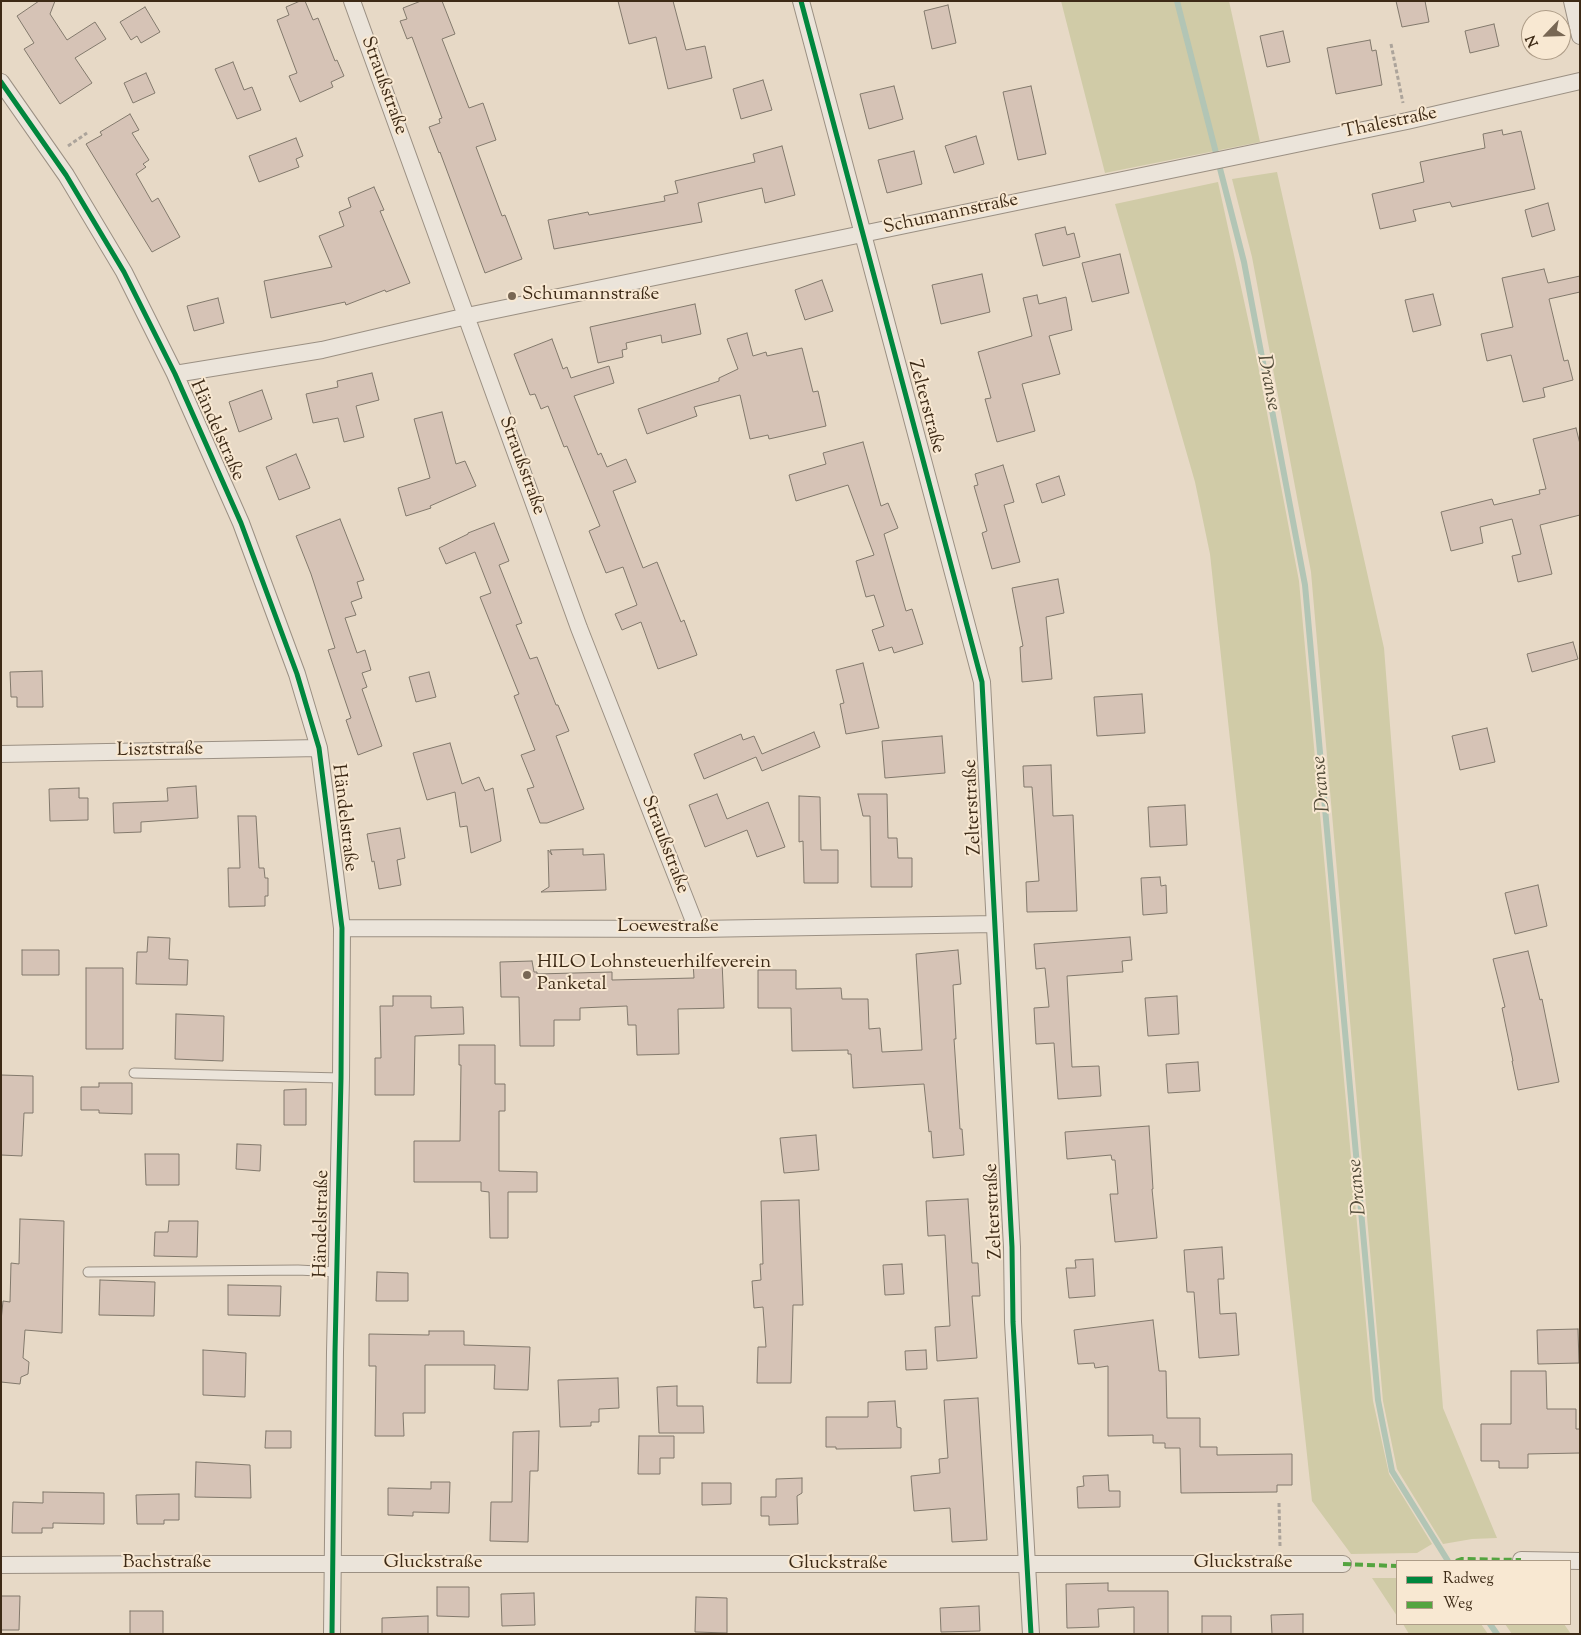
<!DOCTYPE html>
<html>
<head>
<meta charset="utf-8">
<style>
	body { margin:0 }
	#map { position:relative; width:1581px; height:1635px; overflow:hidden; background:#e7d9c6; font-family:"Sorts Mill Goudy",serif }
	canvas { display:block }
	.frame { position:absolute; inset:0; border:2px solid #3d2a16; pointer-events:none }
	.legend { position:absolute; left:1396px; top:1560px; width:175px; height:65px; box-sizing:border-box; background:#f8e8d2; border:1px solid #ad9c87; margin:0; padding:6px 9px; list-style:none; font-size:15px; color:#3d2a16 }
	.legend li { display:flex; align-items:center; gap:10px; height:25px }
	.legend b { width:25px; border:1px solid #ad9c87 }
	.north { position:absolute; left:1521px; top:10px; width:50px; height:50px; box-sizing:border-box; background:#f8e8d2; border:1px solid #ad9c87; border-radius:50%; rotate:246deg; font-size:14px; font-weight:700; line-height:20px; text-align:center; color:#3d2a16 }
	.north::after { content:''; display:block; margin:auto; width:18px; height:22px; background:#786754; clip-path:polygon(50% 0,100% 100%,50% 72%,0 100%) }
</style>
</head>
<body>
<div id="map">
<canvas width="1581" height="1635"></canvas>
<div class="frame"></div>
<ul class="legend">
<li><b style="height:6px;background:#00873e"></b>Radweg</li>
<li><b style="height:6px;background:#54a440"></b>Weg</li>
</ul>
<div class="north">N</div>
</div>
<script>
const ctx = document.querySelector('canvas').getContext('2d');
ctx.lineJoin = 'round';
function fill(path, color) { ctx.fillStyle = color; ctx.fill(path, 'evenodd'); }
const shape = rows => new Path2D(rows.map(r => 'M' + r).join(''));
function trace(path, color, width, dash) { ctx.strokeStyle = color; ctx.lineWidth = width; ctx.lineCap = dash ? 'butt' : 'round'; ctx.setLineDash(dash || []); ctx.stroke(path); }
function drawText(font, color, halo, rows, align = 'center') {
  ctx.font = font + ' "Sorts Mill Goudy",serif'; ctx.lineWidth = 4; ctx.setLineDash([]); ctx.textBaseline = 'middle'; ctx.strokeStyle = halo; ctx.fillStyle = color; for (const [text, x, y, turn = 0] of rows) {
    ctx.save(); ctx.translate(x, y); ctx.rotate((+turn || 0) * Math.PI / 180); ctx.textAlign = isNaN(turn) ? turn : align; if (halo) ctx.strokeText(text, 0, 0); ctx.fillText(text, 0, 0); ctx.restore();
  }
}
const green = shape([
	[1061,1,1229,1,1260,142,1105,173],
	[1277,172,1384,648,1443,1408,1497,1538,1472,1539,1443,1544,1397,1469,1383,1401,1311,572,1252,257,1232,179],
	[1218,182,1257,360,1299,581,1373,1401,1389,1474,1432,1544,1417,1553,1351,1554,1312,1501,1210,554,1195,482,1115,204],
	[1372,1578,1397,1578,1397,1616],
	[1403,1624,1481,1624,1488,1634,1409,1634],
	[1505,1624,1564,1624,1571,1634,1512,1634]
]);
const stream = shape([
	[1177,1,1244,262,1305,585,1378,1400,1392,1471,1448,1561],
	[1490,1624,1497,1634]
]);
const building = shape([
	[39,1,55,1,50,14,67,40,95,22,106,39,75,58,92,83,60,104,24,49,34,43,17,16,39,1],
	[300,1,305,1,313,20,318,18,335,61,337,60,344,76,331,82,333,87,300,102,289,76,297,73,277,20,289,15,286,7,300,1],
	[421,1,442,1,455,34,442,39,469,108,483,103,496,140,476,147,502,216,505,215,522,259,485,273,440,152,439,153,429,127,440,123,439,119,442,118,412,37,407,39,400,21,407,19,403,8,421,1],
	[618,1,673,1,686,50,705,46,712,78,668,89,656,37,629,44,618,1],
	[1396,1,1425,1,1429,22,1402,27,1396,1],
	[948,5,956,43,932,49,924,11,948,5],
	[145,7,160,32,141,43,137,36,131,40,120,22,145,7],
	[1494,24,1499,46,1470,53,1465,31,1494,24],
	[1283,31,1290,62,1267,67,1260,36,1283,31],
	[1370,40,1372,51,1376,50,1382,85,1336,94,1327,48,1370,40],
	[233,62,244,90,252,87,261,110,237,119,215,69,233,62],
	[146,73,155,93,133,103,124,83,146,73],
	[763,80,772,110,741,119,733,89,763,80],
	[894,86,903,119,869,129,860,94,894,86],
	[1031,86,1046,154,1018,160,1003,92,1031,86],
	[130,114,139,130,132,133,149,160,143,164,146,167,136,174,152,202,158,198,180,237,152,252,86,144,102,135,100,132,130,114],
	[1502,130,1503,135,1521,131,1535,189,1452,207,1450,202,1413,210,1416,221,1380,229,1372,194,1424,182,1420,162,1485,148,1483,134,1502,130],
	[976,136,984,164,954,173,945,146,976,136],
	[296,138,303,156,296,159,299,167,259,182,249,156,296,138],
	[782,146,795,195,765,203,762,188,698,203,702,222,554,249,548,220,588,212,589,215,665,201,664,196,678,193,675,181,755,162,753,154,782,146],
	[914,151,922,184,887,193,878,160,914,151],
	[374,187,384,210,380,211,410,283,386,292,385,290,346,305,345,302,271,318,264,281,332,267,319,236,344,226,339,212,351,207,348,198,374,187],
	[1548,203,1555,230,1532,237,1525,210,1548,203],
	[1065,227,1067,235,1074,233,1080,257,1043,266,1035,234,1065,227],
	[1120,254,1129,293,1092,302,1082,263,1120,254],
	[1544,269,1548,283,1580,276,1580,292,1549,299,1564,361,1568,360,1573,380,1543,388,1545,397,1523,402,1511,355,1487,361,1481,334,1513,327,1502,278,1544,269],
	[982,274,990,312,941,324,932,285,982,274],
	[822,280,833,311,805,320,795,290,822,280],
	[1433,294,1441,325,1413,332,1405,300,1433,294],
	[1037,295,1039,304,1066,297,1072,330,1049,336,1060,374,1022,384,1035,431,997,442,985,399,991,398,978,352,1032,336,1023,298,1037,295],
	[218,298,224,323,194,331,187,306,218,298],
	[695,304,701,334,662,343,661,335,626,343,627,349,622,350,623,357,598,363,590,327,695,304],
	[747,333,753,356,766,352,767,356,802,348,813,392,818,391,826,426,769,439,768,435,750,439,740,395,694,407,697,416,647,434,638,409,719,381,719,378,738,369,727,339,747,333],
	[552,339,563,369,567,367,571,378,609,366,614,383,574,396,598,455,601,453,607,467,626,459,636,482,613,491,643,568,657,562,681,622,684,620,697,655,658,669,641,622,622,630,615,614,637,605,623,567,606,573,589,531,600,526,567,446,564,447,548,406,541,409,535,394,530,395,514,354,552,339],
	[372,373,379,400,356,406,364,437,344,442,338,418,313,423,306,394,338,387,337,381,372,373],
	[262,390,272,419,239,432,229,402,262,390],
	[442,412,456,464,465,461,476,486,430,506,431,508,406,516,398,488,430,478,414,419,442,412],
	[1576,428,1580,444,1580,515,1540,525,1552,574,1518,582,1512,556,1521,554,1512,519,1480,527,1483,543,1451,551,1441,512,1492,499,1494,505,1540,494,1539,490,1546,489,1533,439,1576,428],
	[863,442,881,506,888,503,898,528,884,534,906,611,912,609,923,644,894,653,892,647,879,651,872,630,884,626,874,595,866,597,856,561,874,555,848,485,796,501,789,475,826,464,823,453,863,442],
	[296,454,310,488,279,500,266,467,296,454],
	[1003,465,1014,502,1004,505,1020,562,992,569,982,533,987,531,974,486,978,485,975,474,1003,465],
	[1059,476,1065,495,1042,503,1036,484,1059,476],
	[340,519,364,580,357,582,362,598,351,602,356,615,345,618,357,653,365,650,371,670,362,673,367,687,362,689,382,746,358,755,346,720,351,718,328,650,335,648,311,574,296,536,340,519],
	[494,523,509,561,499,565,522,623,516,625,530,659,537,657,556,705,558,705,569,731,556,736,584,809,547,823,540,823,527,789,534,787,521,755,535,750,514,696,519,694,480,597,491,593,475,552,446,564,439,548,468,534,468,533,494,523],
	[1058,579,1064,613,1046,617,1052,679,1022,682,1020,647,1023,646,1012,588,1058,579],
	[1573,642,1578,659,1532,672,1527,654,1573,642],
	[863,663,879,728,846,734,840,704,844,703,836,670,863,663],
	[42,671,43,707,17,707,17,697,11,697,10,672,42,671],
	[429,672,436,697,416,702,409,677,429,672],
	[1142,694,1145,733,1097,736,1094,697,1142,694],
	[1487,728,1495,762,1460,770,1452,736,1487,728],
	[814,732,820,747,762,771,756,757,704,779,694,754,741,734,743,740,754,736,762,754,814,732],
	[942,736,945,773,885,778,882,741,942,736],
	[450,743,462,784,479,777,485,791,493,788,501,841,471,853,467,826,460,827,455,792,427,800,413,753,450,743],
	[1051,765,1053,816,1073,815,1077,911,1027,912,1026,882,1039,881,1032,787,1024,787,1023,766,1051,765],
	[196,786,198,818,141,822,141,832,114,833,113,803,168,801,167,788,196,786],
	[79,788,79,798,88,798,88,820,50,821,49,789,79,788],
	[717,794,727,819,768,802,785,847,757,857,747,830,705,847,689,805,717,794],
	[858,794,887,794,888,838,897,838,898,858,912,858,912,887,871,887,870,816,863,816,858,794],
	[799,796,820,797,821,850,838,850,838,883,804,883,803,841,799,842,799,796],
	[1185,805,1187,845,1150,847,1148,807,1185,805],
	[238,816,256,816,259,868,264,868,265,878,268,878,268,896,265,896,265,906,229,907,228,868,240,868,238,816],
	[400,828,405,858,397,860,401,885,379,889,374,861,372,862,367,834,400,828],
	[583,849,583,855,604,854,606,890,541,892,549,887,548,850,552,855,550,850,583,849],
	[1160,877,1161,886,1166,885,1167,913,1143,915,1141,878,1160,877],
	[1538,885,1547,926,1515,934,1505,893,1538,885],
	[148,937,170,938,169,959,188,960,187,985,136,984,137,952,147,952,148,937],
	[1130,937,1132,960,1122,961,1123,972,1067,976,1072,1067,1099,1066,1101,1096,1058,1099,1054,1043,1036,1044,1034,1008,1049,1007,1045,968,1036,969,1034,944,1130,937],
	[22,950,59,950,59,975,22,975,22,950],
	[958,950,961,984,953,985,956,1039,954,1039,960,1129,962,1129,964,1155,933,1158,931,1131,929,1132,924,1084,853,1088,851,1054,848,1054,848,1050,792,1051,791,1008,758,1008,758,970,796,970,796,989,841,988,842,999,868,999,869,1029,880,1028,882,1052,922,1050,916,954,958,950],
	[1528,951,1540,1000,1542,999,1559,1082,1518,1090,1512,1061,1513,1061,1502,1008,1505,1007,1493,959,1528,951],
	[532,961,534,972,537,972,537,974,612,972,612,980,694,978,693,962,722,961,724,1008,678,1009,679,1054,637,1055,636,1025,628,1025,627,1006,580,1008,580,1020,554,1020,554,1046,520,1046,519,997,501,997,500,962,532,961],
	[86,968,123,968,123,1049,86,1049,86,968],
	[393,996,431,996,431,1008,463,1007,464,1034,415,1036,414,1095,375,1095,375,1058,381,1058,380,1006,393,1006,393,996],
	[1177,996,1179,1034,1148,1036,1145,998,1177,996],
	[176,1014,224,1016,223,1061,175,1059,176,1014],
	[459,1045,495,1045,495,1084,505,1084,505,1111,499,1111,499,1171,537,1172,537,1192,508,1192,508,1238,490,1238,489,1192,481,1191,481,1182,414,1182,414,1141,460,1141,461,1065,459,1065,459,1045],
	[1198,1062,1200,1091,1168,1093,1166,1064,1198,1062],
	[1,1075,33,1076,33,1113,24,1113,22,1156,1,1155,1,1075],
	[99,1083,132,1083,132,1114,99,1113,99,1110,81,1110,81,1087,99,1087,99,1083],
	[306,1089,306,1125,284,1125,284,1090,306,1089],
	[1149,1126,1153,1189,1152,1189,1157,1238,1115,1242,1110,1194,1118,1194,1115,1160,1112,1160,1111,1155,1067,1159,1065,1132,1149,1126],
	[816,1135,819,1170,784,1173,780,1138,816,1135],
	[237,1144,261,1145,260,1171,236,1169,237,1144],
	[145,1154,179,1154,179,1185,146,1185,145,1154],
	[968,1199,972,1263,978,1263,980,1296,972,1296,977,1358,937,1361,935,1327,950,1326,945,1235,928,1236,926,1201,968,1199],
	[799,1200,803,1305,793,1305,791,1383,757,1383,758,1347,766,1347,763,1307,754,1308,752,1281,761,1280,760,1264,763,1264,761,1201,799,1200],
	[20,1219,64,1221,62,1333,25,1330,23,1358,29,1362,28,1374,21,1377,20,1384,1,1382,1,1321,3,1301,10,1302,11,1263,19,1264,20,1219],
	[169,1221,198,1221,197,1257,154,1256,155,1232,168,1232,169,1221],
	[1222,1247,1224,1279,1218,1279,1220,1314,1236,1313,1239,1355,1199,1358,1194,1292,1187,1292,1184,1250,1222,1247],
	[1093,1259,1095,1296,1069,1298,1066,1268,1076,1268,1075,1260,1093,1259],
	[902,1264,904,1294,885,1295,883,1265,902,1264],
	[377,1272,408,1273,408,1301,376,1301,377,1272],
	[100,1280,155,1282,154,1316,99,1315,100,1280],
	[228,1285,281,1286,280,1316,228,1315,228,1285],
	[1153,1320,1159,1371,1166,1371,1167,1418,1200,1418,1200,1447,1217,1447,1217,1455,1292,1454,1292,1485,1277,1485,1277,1492,1181,1493,1180,1448,1165,1448,1165,1443,1153,1443,1153,1435,1108,1436,1108,1366,1095,1368,1094,1363,1078,1364,1074,1330,1153,1320],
	[1578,1329,1579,1363,1538,1364,1537,1330,1578,1329],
	[429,1331,464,1331,464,1345,530,1347,528,1390,494,1389,495,1365,425,1365,425,1413,403,1413,404,1436,375,1436,376,1366,369,1366,369,1334,429,1335,429,1331],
	[203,1350,246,1353,245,1397,203,1395,203,1350],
	[926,1350,927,1369,906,1370,905,1351,926,1350],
	[1511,1371,1546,1371,1547,1409,1576,1409,1576,1429,1580,1429,1580,1453,1528,1454,1528,1468,1499,1468,1499,1461,1481,1461,1481,1424,1511,1424,1511,1371],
	[618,1378,619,1408,599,1409,599,1422,591,1422,591,1426,560,1427,558,1380,618,1378],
	[677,1386,677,1406,703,1406,704,1433,659,1433,657,1387,677,1386],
	[978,1398,987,1540,952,1542,950,1508,914,1511,911,1476,940,1473,939,1459,948,1458,944,1400,978,1398],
	[895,1401,897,1427,901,1428,901,1448,836,1449,836,1447,826,1447,826,1417,868,1417,868,1402,895,1401],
	[266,1431,291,1431,291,1448,265,1448,266,1431],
	[539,1431,538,1471,530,1471,528,1542,490,1541,491,1502,512,1502,513,1432,539,1431],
	[639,1436,674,1436,674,1458,660,1458,660,1474,638,1474,639,1436],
	[196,1462,250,1465,251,1498,195,1497,196,1462],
	[1108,1475,1109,1491,1120,1491,1120,1507,1078,1508,1077,1487,1084,1486,1083,1476,1108,1475],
	[802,1478,802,1493,797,1496,798,1524,769,1525,769,1516,761,1516,761,1497,776,1497,776,1479,802,1478],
	[431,1482,450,1482,449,1513,413,1512,413,1516,388,1515,388,1488,431,1489,431,1482],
	[702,1483,731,1483,731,1504,702,1505,702,1483],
	[43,1492,104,1493,104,1524,53,1523,53,1528,42,1528,42,1533,12,1533,13,1502,43,1503,43,1492],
	[179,1494,179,1520,164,1520,164,1524,137,1524,136,1495,179,1494],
	[1108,1583,1108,1591,1168,1591,1168,1634,1134,1634,1134,1607,1098,1609,1099,1627,1067,1628,1066,1584,1108,1583],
	[437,1587,469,1587,469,1617,437,1616,437,1587],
	[534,1593,535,1625,502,1626,501,1594,534,1593],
	[1,1596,20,1596,19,1630,1,1630,1,1596],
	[696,1597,727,1598,727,1633,695,1632,696,1597],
	[979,1606,980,1631,941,1632,940,1608,979,1606],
	[130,1611,163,1611,163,1634,130,1634,130,1611],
	[1303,1614,1303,1634,1272,1634,1271,1615,1303,1614],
	[428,1616,428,1634,382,1634,382,1618,428,1616],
	[1202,1616,1231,1616,1231,1634,1202,1634,1202,1616]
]);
const path = shape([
	[1391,44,1403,103],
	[68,146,87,133],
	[1279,1503,1280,1546]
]);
const service = shape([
	[134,1073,341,1078],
	[88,1272,298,1270,337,1272]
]);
const minor = shape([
	[352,1,579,628,697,929],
	[801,1,982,682,1012,1247,1013,1322,1031,1634],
	[1572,1,1580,36],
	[1,82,66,175,124,272,175,374,241,523,297,674,319,748,342,928,341,1078,335,1352,332,1634],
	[175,374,322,350,467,316,1407,121,1580,81],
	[1,754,319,748],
	[342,928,697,929,995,924],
	[1521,1560,1580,1561],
	[1,1565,183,1564,1343,1564]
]);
const quiet = shape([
	[1456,1561,1462,1559,1521,1560],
	[1343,1564,1397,1566]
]);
const cycleway = shape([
	[801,1,982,682,1012,1247,1013,1322,1031,1634],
	[1,82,66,175,124,272,175,374,241,523,297,674,319,748,342,928,341,1078,335,1352,332,1634]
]);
const markers = [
	[512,296,5,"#786754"],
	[527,975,5,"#786754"]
];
const streetNames = [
	["Straußstraße",383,86,70],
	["Thalestraße",1390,124,-12],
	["Schumannstraße",951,215,-12],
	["Zelterstraße",925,407,75],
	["Händelstraße",216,431,66],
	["Straußstraße",521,466,70],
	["Lisztstraße",160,751,-1],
	["Zelterstraße",974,807,-93],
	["Händelstraße",343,818,83],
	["Straußstraße",664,845,69],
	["Loewestraße",668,928],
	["Zelterstraße",995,1211,-93],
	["Händelstraße",323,1224,-89],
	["Bachstraße",167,1564],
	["Gluckstraße",433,1564],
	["Gluckstraße",1243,1564],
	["Gluckstraße",838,1565]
];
const poiNames = [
	["Schumannstraße",522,296],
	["HILO Lohnsteuerhilfeverein",537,964],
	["Panketal",537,986]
];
const waterNames = [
	["Dranse",1267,383,79],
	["Dranse",1323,784,-95],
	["Dranse",1359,1187,-95]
];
fill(green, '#d0cba7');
trace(stream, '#b2c5b5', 6);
fill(building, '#d6c3b6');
trace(building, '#82796c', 1);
trace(service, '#9b9083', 11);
trace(minor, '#9b9083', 18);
trace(path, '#aca49b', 3, [4, 2.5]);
trace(service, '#ebe4da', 9);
trace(minor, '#ebe4da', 16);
trace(quiet, '#54a440', 4, [8, 4]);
trace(cycleway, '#00873e', 5);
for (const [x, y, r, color] of markers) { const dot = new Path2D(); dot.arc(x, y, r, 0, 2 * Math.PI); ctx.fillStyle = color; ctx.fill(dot); trace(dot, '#f8e8d2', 2); }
drawText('19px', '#3d2a16', '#f8e8d2', streetNames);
drawText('19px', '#3d2a16', '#f8e8d2', poiNames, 'left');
drawText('italic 20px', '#554e3c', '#f8e8d2', waterNames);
</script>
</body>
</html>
